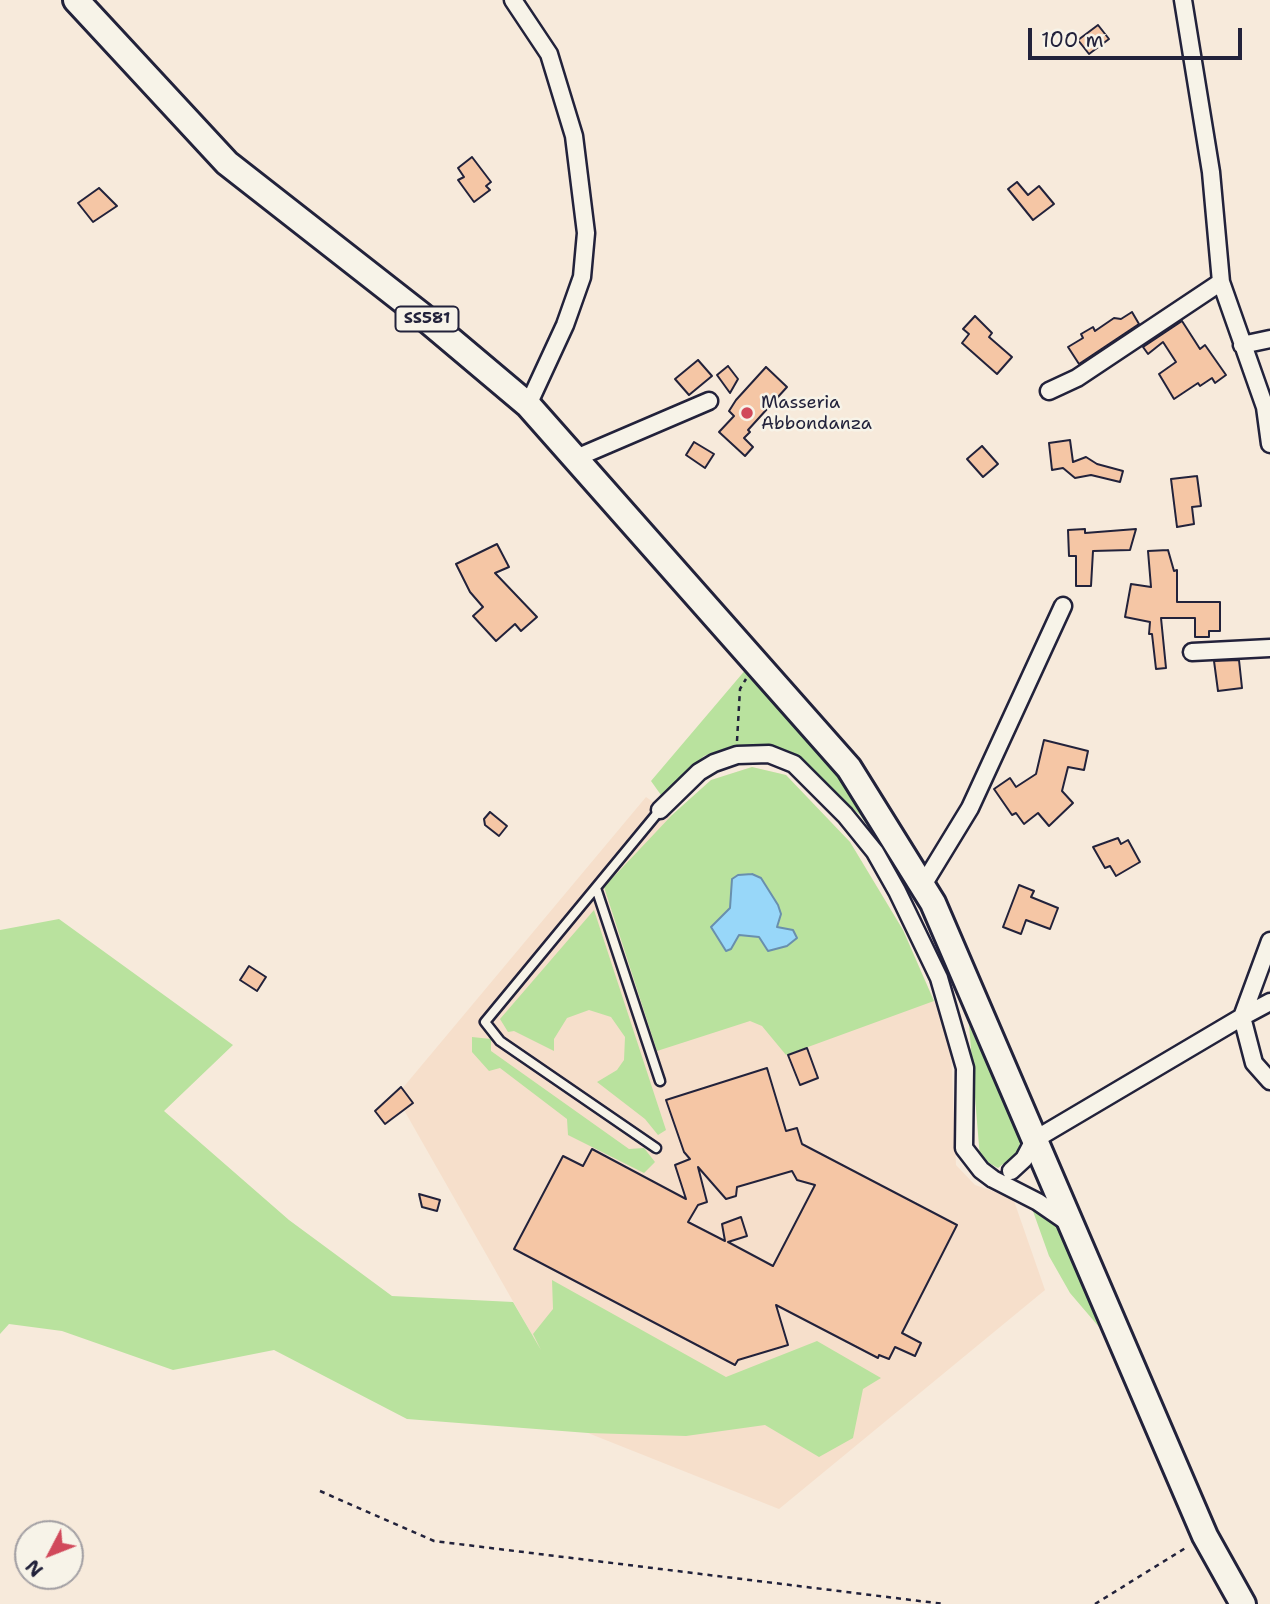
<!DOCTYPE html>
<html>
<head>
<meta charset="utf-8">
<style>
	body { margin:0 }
	#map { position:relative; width:1270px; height:1604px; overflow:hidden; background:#f7eadb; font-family:"Shantell Sans",sans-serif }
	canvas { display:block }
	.north { position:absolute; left:14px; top:1520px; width:70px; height:70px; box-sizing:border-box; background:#f7f3e8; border:2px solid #a29fa3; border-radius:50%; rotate:228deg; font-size:19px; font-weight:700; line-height:28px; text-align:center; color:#22223b }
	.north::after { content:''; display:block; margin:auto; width:24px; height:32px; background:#d1495b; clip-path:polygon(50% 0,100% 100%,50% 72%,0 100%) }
	.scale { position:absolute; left:1028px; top:28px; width:214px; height:32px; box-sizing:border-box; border:4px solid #22223b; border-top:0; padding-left:9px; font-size:21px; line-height:24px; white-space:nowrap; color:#22223b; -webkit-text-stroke:5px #f7f3e8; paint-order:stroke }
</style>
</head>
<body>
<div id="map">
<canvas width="1270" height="1604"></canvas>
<div class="north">N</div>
<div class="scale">100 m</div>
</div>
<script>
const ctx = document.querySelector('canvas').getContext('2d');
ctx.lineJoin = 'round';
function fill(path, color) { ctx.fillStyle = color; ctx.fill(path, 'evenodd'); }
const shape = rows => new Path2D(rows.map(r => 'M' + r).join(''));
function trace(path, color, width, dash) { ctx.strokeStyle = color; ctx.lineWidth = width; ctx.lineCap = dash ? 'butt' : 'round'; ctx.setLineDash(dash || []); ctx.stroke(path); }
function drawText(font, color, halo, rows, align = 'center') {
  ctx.font = font + ' "Shantell Sans",sans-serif'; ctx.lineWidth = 5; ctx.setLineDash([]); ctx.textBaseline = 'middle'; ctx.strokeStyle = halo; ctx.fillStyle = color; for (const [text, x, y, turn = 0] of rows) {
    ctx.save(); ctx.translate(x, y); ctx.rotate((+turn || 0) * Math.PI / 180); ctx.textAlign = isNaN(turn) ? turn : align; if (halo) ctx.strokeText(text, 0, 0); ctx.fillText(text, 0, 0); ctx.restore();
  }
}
const built = shape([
	[752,767,786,775,850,842,903,930,934,1001,951,1050,956,1165,975,1185,1013,1198,1045,1290,779,1509,588,1433,396,1096,646,797,672,815,711,780]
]);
const green = shape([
	[747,668,850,786,897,868,860,815,790,753,762,745,732,746,704,756,661,795,651,781],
	[752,767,786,775,850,842,903,930,934,1001,786,1055,762,1026,750,1021,657,1051,604,887,672,815,711,780],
	[594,910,666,1130,658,1135,645,1119,597,1082,617,1070,624,1060,625,1037,611,1017,589,1010,567,1018,554,1039,554,1051,514,1031,508,1032,500,1019],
	[59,919,233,1045,164,1111,289,1220,392,1296,513,1302,541,1350,533,1334,553,1309,552,1280,726,1377,817,1341,881,1378,863,1389,853,1438,819,1457,765,1425,686,1436,588,1433,407,1419,274,1350,173,1370,62,1331,9,1324,0,1334,0,930],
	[969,1025,1021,1140,1017,1153,998,1168,980,1158],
	[472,1037,491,1039,491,1051,629,1149,644,1148,655,1162,644,1173,568,1135,567,1119,500,1068,489,1071,472,1052],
	[1029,1200,1057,1221,1105,1334,1070,1293,1049,1256]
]);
const water = shape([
	[752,874,761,878,778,905,781,914,777,927,793,930,797,938,787,946,768,951,759,937,739,935,731,949,726,951,711,927,730,908,732,879,738,875,752,874]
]);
const building = shape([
	[1098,25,1109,39,1089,54,1078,40,1098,25],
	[472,157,491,182,486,186,490,190,474,202,458,180,464,177,458,168,472,157],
	[1017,182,1028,195,1039,186,1054,204,1033,220,1008,189,1017,182],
	[99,188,117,206,93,222,78,203,99,188],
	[1132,312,1139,324,1079,364,1068,347,1083,338,1081,334,1093,327,1095,331,1114,318,1121,319,1132,312],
	[975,316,992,333,989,337,1012,357,997,374,962,343,969,334,963,329,975,316],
	[1182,321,1200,349,1205,345,1226,375,1215,383,1212,378,1200,386,1198,383,1174,399,1159,374,1176,362,1163,342,1148,354,1143,347,1182,321],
	[698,360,712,376,689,395,675,379,698,360],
	[728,366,738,379,730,393,717,375,728,366],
	[766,367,787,387,748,430,750,432,744,438,753,447,745,456,719,432,734,416,729,411,736,400,766,367],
	[1070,440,1073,462,1086,457,1097,464,1123,471,1120,482,1091,475,1075,478,1063,468,1052,470,1049,443,1070,440],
	[694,442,714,454,705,468,686,455,694,442],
	[982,446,998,464,983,477,967,459,982,446],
	[1197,476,1201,506,1192,507,1194,524,1177,527,1171,479,1197,476],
	[1085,529,1085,533,1136,529,1130,550,1093,551,1091,586,1076,586,1076,556,1069,556,1068,530,1085,529],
	[497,544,509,567,495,573,537,617,521,631,515,624,496,641,473,616,483,607,470,592,456,564,497,544],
	[1168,550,1174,571,1177,570,1177,602,1220,602,1220,631,1209,631,1209,637,1195,637,1195,618,1161,618,1166,668,1156,669,1152,634,1149,634,1150,622,1125,617,1131,584,1151,587,1148,551,1168,550],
	[1239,660,1242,688,1218,691,1214,661,1239,660],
	[1044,740,1088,751,1084,770,1068,767,1062,791,1073,803,1049,826,1038,813,1024,824,1016,813,1012,815,994,789,1010,778,1016,787,1036,774,1044,740],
	[490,812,507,826,499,836,485,825,484,819,490,812],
	[1118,838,1121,844,1128,840,1140,862,1116,876,1110,866,1105,868,1093,847,1118,838],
	[1019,885,1034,891,1031,897,1058,908,1050,929,1026,920,1021,934,1003,927,1019,885],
	[249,966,266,977,257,991,240,980,249,966],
	[807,1048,818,1078,800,1085,788,1055,807,1048],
	[767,1068,786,1131,797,1128,802,1144,957,1225,902,1333,921,1343,915,1356,895,1347,889,1359,879,1355,878,1358,776,1305,788,1345,738,1360,735,1365,514,1249,563,1156,583,1166,592,1149,686,1199,675,1165,690,1159,684,1152,666,1100,767,1068],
	[698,1167,726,1199,736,1196,737,1187,792,1171,797,1180,815,1185,773,1266,728,1242,747,1236,741,1217,722,1224,725,1241,688,1222,698,1205,707,1202,698,1167],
	[401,1087,413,1103,385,1124,375,1111,401,1087],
	[419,1194,440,1200,437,1211,422,1207,419,1194]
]);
const path = shape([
	[737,741,740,689,746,679],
	[320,1491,434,1541,944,1604],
	[1095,1604,1187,1547]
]);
const lane = shape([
	[596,888,660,1081],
	[656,1148,500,1041,485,1022,660,810]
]);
const street = shape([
	[513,0,549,54,574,136,586,233,582,277,565,325,528,405],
	[1183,0,1211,172,1221,282,1265,407,1270,444],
	[1242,345,1270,339],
	[1049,391,1077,378,1221,282],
	[576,458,709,401],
	[1192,652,1270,648],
	[660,810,699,772,714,763,737,755,769,754,794,764,845,815,875,852,897,891,939,978,965,1068,964,1148,981,1170,993,1179,1038,1202,1070,1224],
	[923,885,970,808,1063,606],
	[1270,1002,1242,1017,1254,1063,1270,1081],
	[1011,1171,1024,1159,1034,1140,1242,1017,1270,941]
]);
const primary = shape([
	[76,0,227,163,420,314,528,405,849,768,933,903,1205,1536,1243,1604]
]);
const markers = [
	[747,413,7,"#d1495b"]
];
const shields = [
	[427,319,63]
];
const shieldNames = [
	["SS581",427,319]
];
const poiNames = [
	["Masseria",761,403],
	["Abbondanza",761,424]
];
fill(built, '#f6dfcb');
fill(green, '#b9e29e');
fill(water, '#98d7f9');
trace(water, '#698fad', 2);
fill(building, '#f5c6a5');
trace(building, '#22223b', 2);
trace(lane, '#22223b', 13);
trace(street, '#22223b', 21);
trace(primary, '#22223b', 30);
trace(path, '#22223b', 2.5, [5, 5]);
trace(lane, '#f7f3e8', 8);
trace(street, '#f7f3e8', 16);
trace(primary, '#f7f3e8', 24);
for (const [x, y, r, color] of markers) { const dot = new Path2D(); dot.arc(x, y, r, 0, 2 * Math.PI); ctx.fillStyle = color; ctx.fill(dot); trace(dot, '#f7f3e8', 2.5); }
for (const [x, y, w] of shields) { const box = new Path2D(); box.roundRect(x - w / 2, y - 12.5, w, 25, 5); ctx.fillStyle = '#f7f3e8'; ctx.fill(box); trace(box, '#22223b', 2); }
drawText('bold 16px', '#22223b', null, shieldNames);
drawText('18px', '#22223b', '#f7f3e8', poiNames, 'left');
</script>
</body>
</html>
